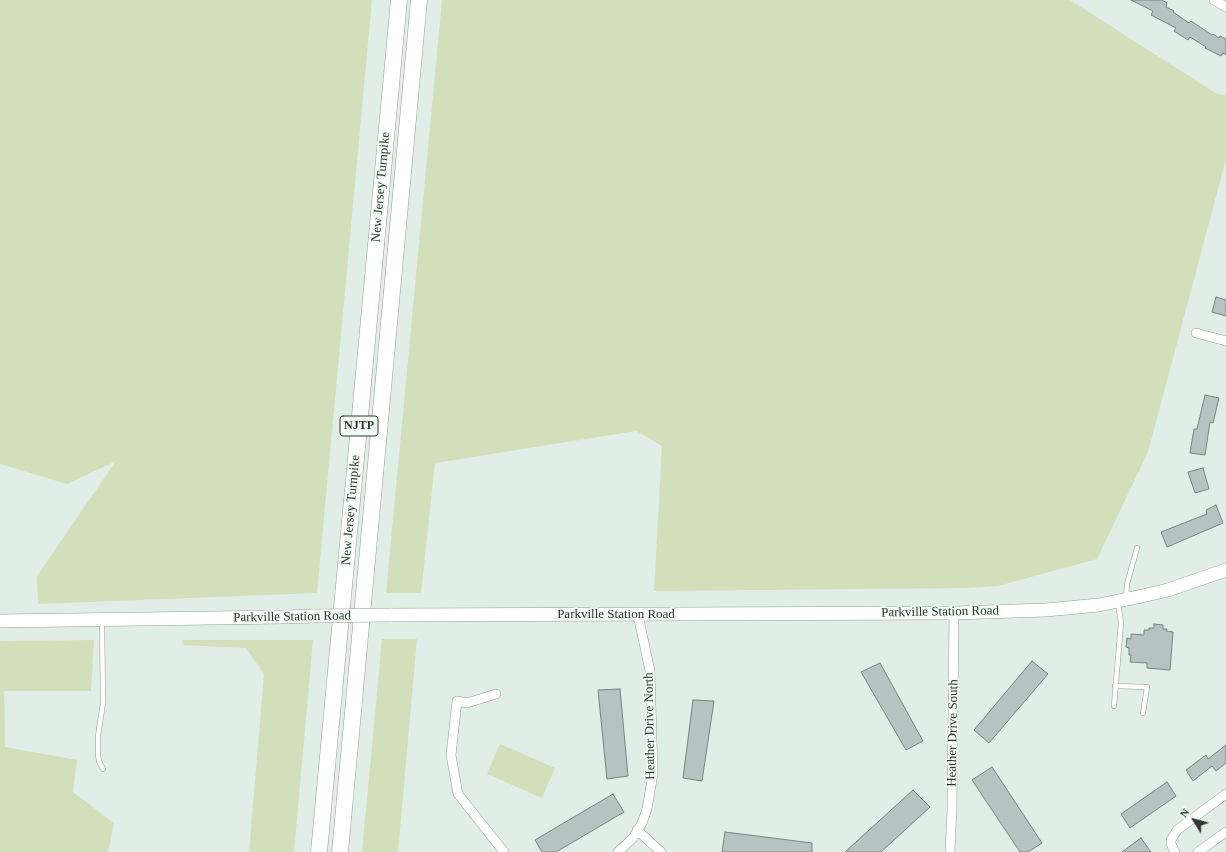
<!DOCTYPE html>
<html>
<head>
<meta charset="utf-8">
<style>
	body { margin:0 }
	#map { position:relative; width:1226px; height:852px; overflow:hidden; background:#e1ede7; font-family:"Times New Roman",serif }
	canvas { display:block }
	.north { position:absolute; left:1174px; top:800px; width:40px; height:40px; -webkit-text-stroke:3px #effbf4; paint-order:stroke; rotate:307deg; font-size:11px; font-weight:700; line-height:16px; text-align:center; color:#303532 }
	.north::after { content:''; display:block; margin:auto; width:14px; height:18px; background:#303532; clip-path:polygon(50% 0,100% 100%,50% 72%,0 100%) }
</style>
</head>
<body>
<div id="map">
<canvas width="1226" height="852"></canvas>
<div class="north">N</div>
</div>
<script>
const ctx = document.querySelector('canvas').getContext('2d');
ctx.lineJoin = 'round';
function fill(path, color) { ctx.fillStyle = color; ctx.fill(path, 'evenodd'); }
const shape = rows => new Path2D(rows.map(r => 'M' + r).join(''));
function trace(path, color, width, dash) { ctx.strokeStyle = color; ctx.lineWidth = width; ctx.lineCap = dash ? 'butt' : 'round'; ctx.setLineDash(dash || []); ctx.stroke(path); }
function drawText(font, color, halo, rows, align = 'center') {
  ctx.font = font + ' "Times New Roman",serif'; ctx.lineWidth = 3.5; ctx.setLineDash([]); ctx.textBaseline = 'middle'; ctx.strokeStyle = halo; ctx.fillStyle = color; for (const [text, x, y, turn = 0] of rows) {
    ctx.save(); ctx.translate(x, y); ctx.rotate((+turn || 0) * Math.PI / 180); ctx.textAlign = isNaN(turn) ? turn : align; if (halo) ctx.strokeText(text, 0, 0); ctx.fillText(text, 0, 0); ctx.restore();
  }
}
const green = shape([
	[0,0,372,0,317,593,38,604,37,576,116,461,67,484,0,464],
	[442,0,1070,0,1217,94,1226,95,1226,159,1148,452,1097,559,998,586,965,588,654,591,662,446,636,431,435,463,421,593,386,593],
	[382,639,417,639,398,852,362,852],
	[94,640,91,691,4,691,5,747,77,760,73,792,114,823,108,852,0,852,0,641],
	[182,640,313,640,294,852,249,852,264,674,246,648,183,645],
	[500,744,555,768,542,798,487,774]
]);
const building = shape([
	[1131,0,1162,0,1167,3,1166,7,1174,11,1173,12,1189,23,1191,21,1212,35,1213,34,1219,38,1220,36,1226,39,1226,55,1223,53,1221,56,1205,48,1206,47,1190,37,1188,40,1174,31,1176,28,1151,15,1153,11,1131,0],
	[1216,297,1226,300,1226,316,1212,312,1216,297],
	[1205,395,1219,398,1213,423,1210,422,1205,455,1190,453,1194,429,1197,429,1205,395],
	[1203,468,1209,489,1195,493,1188,472,1203,468],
	[1216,505,1223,523,1167,547,1161,532,1207,514,1206,510,1216,505],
	[1154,624,1163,625,1163,629,1167,629,1166,631,1173,632,1170,670,1147,668,1147,663,1130,662,1131,655,1129,655,1129,648,1126,647,1127,638,1131,639,1131,634,1144,635,1144,630,1149,630,1149,628,1154,628,1154,624],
	[1032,661,1048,674,989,743,974,730,1032,661],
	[880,663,923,741,906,750,861,672,880,663],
	[620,689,628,776,607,779,598,690,620,689],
	[693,700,714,701,702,781,683,778,693,700],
	[1226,745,1226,763,1216,771,1212,766,1193,781,1186,770,1206,755,1208,759,1226,745],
	[992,767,1042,843,1028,852,1020,852,972,780,992,767],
	[1167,782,1176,796,1130,828,1121,814,1167,782],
	[913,790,930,807,881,852,845,852,913,790],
	[613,794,624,812,556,852,542,852,535,840,613,794],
	[725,832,812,843,812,852,722,852,725,832],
	[1141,838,1151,852,1122,852,1141,838]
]);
const lane = shape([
	[1126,598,1127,584,1137,548],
	[102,620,103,703,98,736,98,755,99,761,103,769],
	[1115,686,1147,687,1143,713],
	[1114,706,1121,623,1118,603]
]);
const street = shape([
	[1214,0,1226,7],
	[1196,333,1226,341],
	[496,694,467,703,457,701,451,755,458,794,504,852],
	[637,830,661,852],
	[618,852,633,838,642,823,647,809,653,774,650,671,638,615],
	[950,852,952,809,954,613],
	[1175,852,1171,844,1171,840,1177,830,1226,794],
	[1198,852,1226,832]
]);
const secondary = shape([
	[390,615,954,613,1046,610,1099,605,1142,596,1168,590,1226,570],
	[0,621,283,617,314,616]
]);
const highway = shape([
	[319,852,399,0],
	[340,852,419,0]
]);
const secondaryBridge = shape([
	[314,616,390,615]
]);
const shields = [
	[359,426,38]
];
const shieldNames = [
	["NJTP",359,426]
];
const streetNames = [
	["New Jersey Turnpike",381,187,-85],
	["New Jersey Turnpike",351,510,-85],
	["Parkville Station Road",940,612,-1],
	["Parkville Station Road",616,615],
	["Parkville Station Road",292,617,-1],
	["Heather Drive North",650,726,-91],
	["Heather Drive South",953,733,-89]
];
fill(green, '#d3dfba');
fill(building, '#b6c4c1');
trace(building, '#768380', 1);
trace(lane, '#919c96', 5.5);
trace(street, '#919c96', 10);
trace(secondary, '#919c96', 14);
trace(highway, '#919c96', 17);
trace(lane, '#fff', 4.5);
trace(street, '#fff', 9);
trace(secondary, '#fff', 13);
trace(highway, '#fff', 16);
trace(secondaryBridge, '#919c96', 14, []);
trace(secondaryBridge, '#fff', 13);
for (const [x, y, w] of shields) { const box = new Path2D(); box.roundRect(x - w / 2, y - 10, w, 20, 3); ctx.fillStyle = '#effbf4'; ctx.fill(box); trace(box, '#303532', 1); }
drawText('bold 12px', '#303532', null, shieldNames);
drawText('13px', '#303532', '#effbf4', streetNames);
</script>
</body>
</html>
